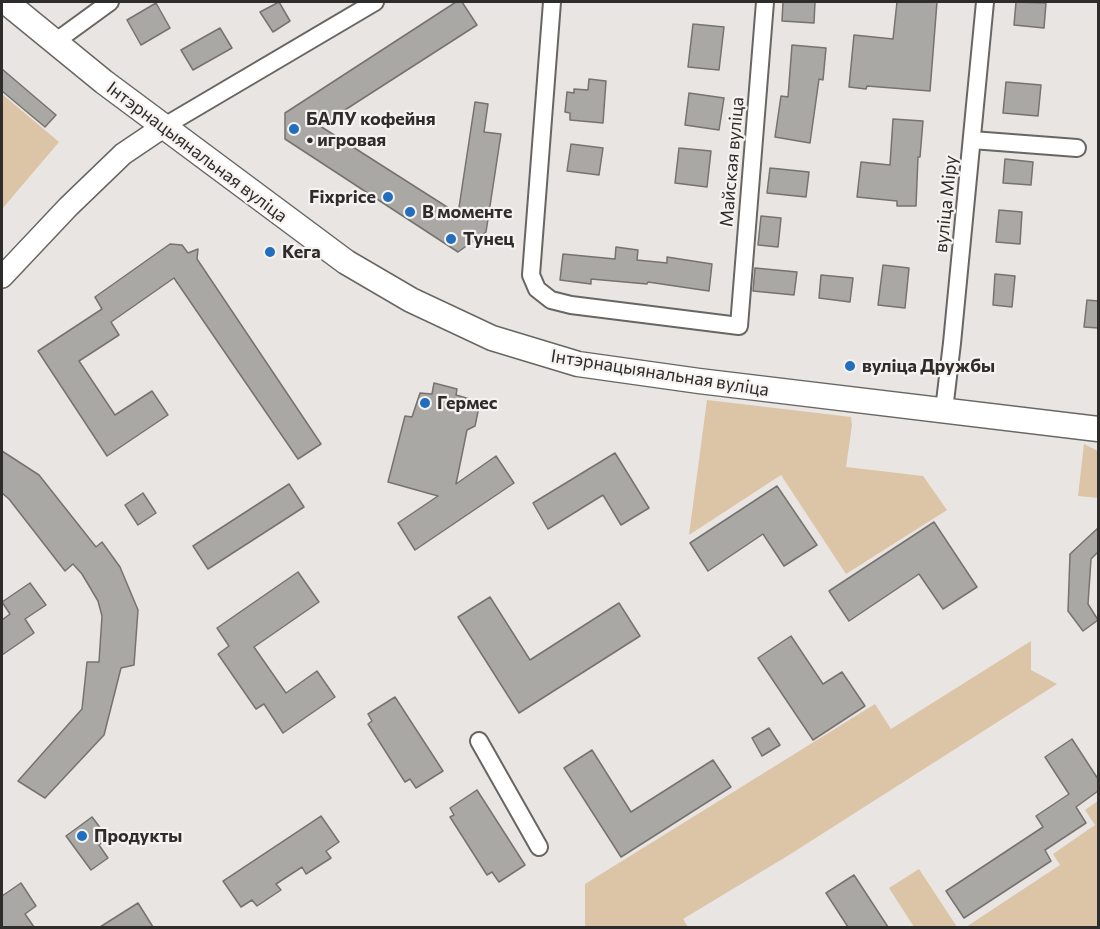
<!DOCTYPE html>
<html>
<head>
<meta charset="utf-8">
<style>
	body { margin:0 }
	#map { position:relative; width:1100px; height:929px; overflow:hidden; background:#e8e5e2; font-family:Commissioner,sans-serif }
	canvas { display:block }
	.frame { position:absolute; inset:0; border:3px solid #2e2d2c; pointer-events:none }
</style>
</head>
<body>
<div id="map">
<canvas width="1100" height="929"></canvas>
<div class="frame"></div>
</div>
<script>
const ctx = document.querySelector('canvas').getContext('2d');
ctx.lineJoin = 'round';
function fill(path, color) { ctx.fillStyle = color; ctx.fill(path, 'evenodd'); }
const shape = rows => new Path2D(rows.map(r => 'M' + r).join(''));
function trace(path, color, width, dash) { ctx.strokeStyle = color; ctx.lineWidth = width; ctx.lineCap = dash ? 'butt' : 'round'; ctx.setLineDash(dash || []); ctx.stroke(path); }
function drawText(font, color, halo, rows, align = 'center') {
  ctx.font = font + ' Commissioner,sans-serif'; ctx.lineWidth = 4.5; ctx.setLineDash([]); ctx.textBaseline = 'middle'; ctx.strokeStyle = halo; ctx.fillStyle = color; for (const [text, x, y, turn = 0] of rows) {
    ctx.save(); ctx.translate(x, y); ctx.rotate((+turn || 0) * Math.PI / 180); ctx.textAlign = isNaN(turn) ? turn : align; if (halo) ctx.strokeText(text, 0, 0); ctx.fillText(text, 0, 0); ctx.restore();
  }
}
const green = shape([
	[2,94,59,142,2,209],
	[707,400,851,417,852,425,846,467,923,476,947,510,846,574,781,475,689,535],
	[1084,444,1098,451,1098,498,1078,496],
	[1031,641,1031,670,1057,684,789,855,683,919,688,927,585,927,585,884,875,704,891,729],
	[1098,801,1098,927,966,927,1060,865,1053,854,1095,825,1085,810],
	[919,869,957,927,914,927,889,888]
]);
const building = shape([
	[279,2,290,21,273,32,260,12,279,2],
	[456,2,462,2,477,25,320,126,458,214,475,102,488,104,484,132,501,134,486,232,458,252,285,139,285,113,456,2],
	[783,2,815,2,814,23,782,21,783,2],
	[897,2,937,2,930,91,867,86,866,89,849,87,854,35,893,39,897,2],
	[1016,2,1046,3,1044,28,1014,25,1016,2],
	[156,3,170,28,141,45,127,20,156,3],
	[693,24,724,27,719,70,688,67,693,24],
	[220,28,232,48,193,70,181,50,220,28],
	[792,45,826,48,823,80,819,79,810,143,775,137,781,96,788,97,792,45],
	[2,69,56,115,45,127,2,91,2,69],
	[589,79,606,81,603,123,570,120,570,113,565,112,567,92,574,93,574,89,588,90,589,79],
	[1006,82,1041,85,1038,116,1003,113,1006,82],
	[689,93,724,98,719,130,685,125,689,93],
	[893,119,923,121,920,157,918,157,916,206,897,206,897,201,857,197,861,162,890,165,893,119],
	[571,144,603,148,599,175,567,171,571,144],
	[679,148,711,151,707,187,675,183,679,148],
	[1005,159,1033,162,1031,185,1003,183,1005,159],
	[770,168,809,172,806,197,767,193,770,168],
	[999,210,1022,212,1020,244,996,242,999,210],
	[761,216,781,218,778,247,758,245,761,216],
	[170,244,182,245,188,253,198,249,197,259,321,444,298,459,174,278,111,322,119,335,79,361,115,415,152,391,168,415,107,456,38,351,102,309,95,297,170,244],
	[616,247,638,250,637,260,667,263,667,257,712,264,709,291,648,282,647,284,591,279,591,284,560,280,563,254,615,259,616,247],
	[883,265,909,268,905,308,878,305,883,265],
	[755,268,797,272,794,295,753,291,755,268],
	[995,274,1015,276,1012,307,993,305,995,274],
	[821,275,853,278,850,302,819,298,821,275],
	[1087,300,1098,301,1098,328,1084,327,1087,300],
	[434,383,457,389,456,395,480,402,475,426,467,430,456,484,496,456,514,483,415,550,398,523,438,496,388,482,405,416,412,417,420,393,432,394,434,383],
	[2,451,39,475,96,547,102,542,120,567,138,610,134,665,121,668,104,735,45,798,18,781,82,709,87,662,99,662,102,616,98,601,82,574,73,564,65,571,9,499,2,493,2,451],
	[615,453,649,508,621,525,603,495,548,529,533,503,615,453],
	[289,484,304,507,208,569,193,546,289,484],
	[777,486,817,545,784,566,763,534,708,571,690,543,777,486],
	[143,493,156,513,138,525,125,505,143,493],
	[934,522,977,587,943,609,919,574,849,621,829,591,934,522],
	[1098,528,1098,552,1091,559,1088,604,1098,620,1083,631,1068,611,1070,554,1098,528],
	[298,572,319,602,254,647,286,693,317,671,335,697,283,733,264,704,256,709,218,654,229,646,217,628,298,572],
	[30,583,46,605,25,619,34,633,2,655,2,620,10,614,2,602,30,583],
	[490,597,530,660,619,603,640,636,519,713,458,617,490,597],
	[791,636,823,684,842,672,865,706,813,740,758,658,791,636],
	[395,697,443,771,416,788,410,779,405,782,368,724,372,721,368,714,395,697],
	[769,728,780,745,762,756,752,738,769,728],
	[1072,739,1098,779,1098,791,1076,807,1086,823,1045,850,1051,861,964,918,946,891,1043,827,1036,816,1069,794,1045,757,1072,739],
	[592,750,631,812,713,760,731,787,621,857,564,768,592,750],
	[477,790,525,865,499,882,492,872,487,875,450,817,454,815,450,808,477,790],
	[321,816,339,842,326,851,331,858,306,874,302,867,276,884,281,890,257,906,252,900,241,907,223,881,321,816],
	[92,817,108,838,99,845,108,858,91,870,66,836,92,817],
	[854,875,888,927,848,927,826,893,854,875],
	[21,883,36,906,25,914,34,927,2,927,2,896,21,883],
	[138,903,153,927,100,927,138,903]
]);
const minor = shape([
	[552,2,531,275,537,289,551,300,571,305,739,326,765,2],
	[55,42,110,2],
	[163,127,375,2],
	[972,140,1077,148],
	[944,410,952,343,985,2],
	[479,741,539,847]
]);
const tertiary = shape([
	[2,277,68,207,123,154,163,127]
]);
const secondary = shape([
	[6,2,104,82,346,262,411,300,492,338,578,364,699,381,1098,429]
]);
const markers = [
	[294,129,6,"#206ebd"],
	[388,197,6,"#206ebd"],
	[410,212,6,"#206ebd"],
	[451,239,6,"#206ebd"],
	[270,252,6,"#206ebd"],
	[850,366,6,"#206ebd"],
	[425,403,6,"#206ebd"],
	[82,836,6,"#206ebd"]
];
const poiNames = [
	["БАЛУ кофейня",306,119],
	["• игровая",306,140],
	["Fixprice",376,197,"right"],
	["В моменте",422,212],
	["Тунец",463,239],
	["Кега",282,252],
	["вуліца Дружбы",862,366],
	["Гермес",437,403],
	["Продукты",94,836]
];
const streetNames = [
	["Інтэрнацыянальная вуліца",197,152,37],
	["Майская вуліца",732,162,-85],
	["вуліца Міру",946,204,-84],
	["Інтэрнацыянальная вуліца",660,373,9]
];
fill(green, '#dcc4a6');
fill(building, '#aaa8a4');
trace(building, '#75726f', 1.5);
trace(minor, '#686663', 20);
trace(tertiary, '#686663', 24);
trace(secondary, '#686663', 27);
trace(minor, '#fff', 16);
trace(tertiary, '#fff', 21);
trace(secondary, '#fff', 24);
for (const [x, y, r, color] of markers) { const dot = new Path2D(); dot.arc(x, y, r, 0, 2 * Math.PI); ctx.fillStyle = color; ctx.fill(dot); trace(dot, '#f5f2ef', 2); }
drawText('bold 18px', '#2e2d2c', '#f5f2ef', poiNames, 'left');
drawText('18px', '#2e2d2c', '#f5f2ef', streetNames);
</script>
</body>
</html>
